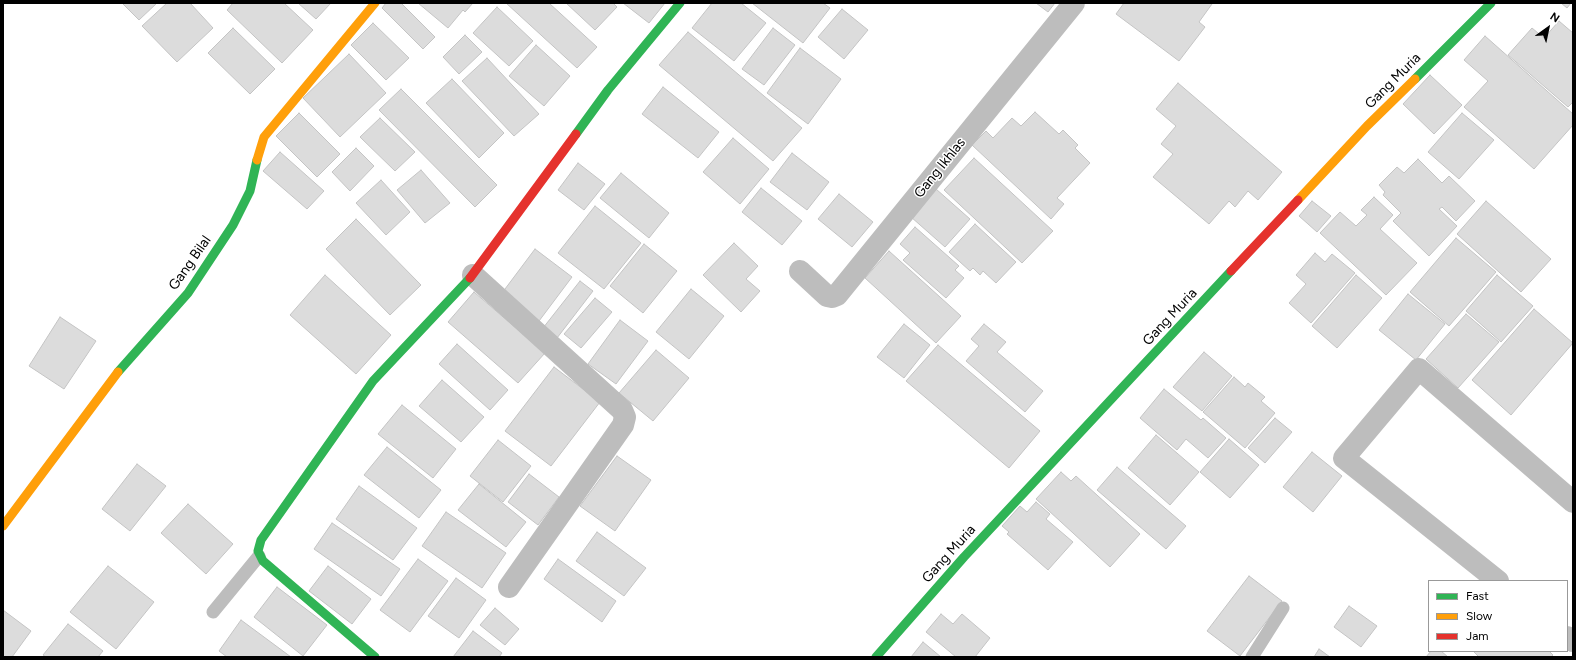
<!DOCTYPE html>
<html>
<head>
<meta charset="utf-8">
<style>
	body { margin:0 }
	#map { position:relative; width:1576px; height:660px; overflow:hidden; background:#fff; font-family:Figtree,sans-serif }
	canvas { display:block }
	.frame { position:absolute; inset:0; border:4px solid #000; pointer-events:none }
	.legend { position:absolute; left:1428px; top:580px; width:140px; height:72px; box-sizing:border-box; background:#fff; border:1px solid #999; margin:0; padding:5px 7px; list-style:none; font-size:12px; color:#000 }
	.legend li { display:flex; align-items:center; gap:8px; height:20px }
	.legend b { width:20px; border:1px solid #999 }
	.north { position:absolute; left:1528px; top:8px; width:40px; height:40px; -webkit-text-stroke:3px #fff; paint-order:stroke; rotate:33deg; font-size:11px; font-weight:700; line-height:16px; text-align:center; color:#000 }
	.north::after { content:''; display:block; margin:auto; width:14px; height:18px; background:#000; clip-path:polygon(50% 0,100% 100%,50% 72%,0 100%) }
</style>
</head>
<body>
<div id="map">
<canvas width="1576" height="660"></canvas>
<div class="frame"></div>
<ul class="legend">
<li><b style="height:5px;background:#30b455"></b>Fast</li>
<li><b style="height:5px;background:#ff9f0a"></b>Slow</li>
<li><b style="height:5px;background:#e5322d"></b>Jam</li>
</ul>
<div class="north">N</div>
</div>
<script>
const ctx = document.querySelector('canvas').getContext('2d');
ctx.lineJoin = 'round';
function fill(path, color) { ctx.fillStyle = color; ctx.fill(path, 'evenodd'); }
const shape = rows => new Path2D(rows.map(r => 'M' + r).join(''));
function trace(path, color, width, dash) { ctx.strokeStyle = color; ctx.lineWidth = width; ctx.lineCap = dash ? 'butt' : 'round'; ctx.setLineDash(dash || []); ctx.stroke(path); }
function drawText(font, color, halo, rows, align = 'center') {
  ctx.font = font + ' Figtree,sans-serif'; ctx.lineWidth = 3; ctx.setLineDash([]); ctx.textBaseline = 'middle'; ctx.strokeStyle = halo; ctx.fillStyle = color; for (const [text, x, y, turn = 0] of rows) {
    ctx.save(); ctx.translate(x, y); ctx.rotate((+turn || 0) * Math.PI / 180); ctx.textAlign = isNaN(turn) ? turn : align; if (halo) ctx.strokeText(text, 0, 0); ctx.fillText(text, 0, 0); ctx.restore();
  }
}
const building = shape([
	[122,3,157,3,139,20,122,3],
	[167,3,190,3,213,28,177,62,142,26,167,3],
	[233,3,284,3,313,30,282,63,227,10,233,3],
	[298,3,331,3,316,19,298,3],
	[386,3,401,3,435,37,423,49,382,8,386,3],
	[418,3,473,3,465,12,463,10,448,28,418,3],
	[506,3,549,3,597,47,577,68,506,3],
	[566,3,613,3,617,7,595,30,566,3],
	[623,3,665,3,649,23,623,3],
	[712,3,741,3,766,23,734,61,692,28,712,3],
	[752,3,823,3,830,8,803,43,752,3],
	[1036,3,1055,3,1048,12,1036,3],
	[1124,3,1211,3,1212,4,1199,22,1205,27,1179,61,1116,14,1124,3],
	[1561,3,1571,3,1567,8,1561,3],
	[497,7,533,41,509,66,473,33,497,7],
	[842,9,868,30,844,59,818,37,842,9],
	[1559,21,1573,33,1573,102,1568,107,1508,55,1532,28,1544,38,1559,21],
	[373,23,409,58,386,80,351,45,373,23],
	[233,28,275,69,250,94,208,53,233,28],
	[773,28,795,45,764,85,742,69,773,28],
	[688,32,802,128,773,161,659,65,688,32],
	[465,35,482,52,459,74,443,57,465,35],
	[1485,36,1573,114,1573,125,1534,169,1464,107,1488,81,1464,60,1485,36],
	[536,45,570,76,544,106,509,76,536,45],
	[800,48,841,79,808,124,767,93,800,48],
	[349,54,386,93,340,137,303,98,349,54],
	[487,58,539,114,514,136,462,81,487,58],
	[1430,75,1462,105,1434,134,1403,104,1430,75],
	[452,79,504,133,479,158,426,103,452,79],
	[1178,83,1282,172,1258,200,1248,191,1235,207,1229,201,1209,224,1153,177,1173,154,1161,144,1176,126,1156,109,1178,83],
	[663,87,719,132,698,158,642,114,663,87],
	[401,89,497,185,475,207,379,110,401,89],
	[1035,112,1059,134,1063,130,1078,145,1075,148,1090,163,1057,198,1064,204,1051,219,972,145,986,131,993,138,1012,118,1021,126,1035,112],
	[299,113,340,154,317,177,276,136,299,113],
	[1462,113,1494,140,1459,179,1428,152,1462,113],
	[380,118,415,152,395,171,360,137,380,118],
	[733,138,769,169,740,204,703,172,733,138],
	[356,148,374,166,350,191,332,172,356,148],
	[280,152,324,191,307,209,263,171,280,152],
	[792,153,829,182,807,210,770,182,792,153],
	[974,158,1053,231,1022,263,944,190,974,158],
	[1418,159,1442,183,1449,176,1475,201,1456,221,1442,207,1439,209,1457,226,1429,256,1393,221,1401,213,1383,195,1385,192,1379,185,1397,167,1404,173,1418,159],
	[578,163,605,184,584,210,558,190,578,163],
	[421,170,450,203,425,223,397,190,421,170],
	[621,173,669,213,649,238,600,198,621,173],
	[381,180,410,212,386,235,356,203,381,180],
	[761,188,802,221,782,245,742,212,761,188],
	[936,189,970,219,945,247,911,217,936,189],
	[839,194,873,222,852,247,818,219,839,194],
	[1374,197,1393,215,1380,229,1417,263,1386,295,1320,233,1340,212,1356,226,1367,215,1361,210,1374,197],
	[1312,201,1331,216,1317,232,1299,216,1312,201],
	[1486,201,1551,259,1521,292,1457,234,1486,201],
	[595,206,641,243,604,289,558,253,595,206],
	[356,219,421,285,390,315,326,249,356,219],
	[975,224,1016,262,996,283,983,271,980,275,973,268,970,271,949,252,975,224],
	[915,227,959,266,955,270,964,278,946,298,903,260,910,253,900,244,915,227],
	[1456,238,1496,272,1449,326,1410,292,1456,238],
	[734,243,758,266,746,279,760,291,741,312,703,275,734,243],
	[644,244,677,271,643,313,610,286,644,244],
	[535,249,572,277,539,321,502,293,535,249],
	[889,251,961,316,936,343,865,278,889,251],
	[1315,253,1325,262,1332,254,1355,273,1311,323,1289,303,1306,284,1296,275,1315,253],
	[325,275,391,335,356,374,290,315,325,275],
	[1356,275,1382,298,1337,348,1312,326,1356,275],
	[1497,275,1533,306,1501,342,1466,311,1497,275],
	[580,281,593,291,557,338,543,328,580,281],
	[691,289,724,316,689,359,656,332,691,289],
	[474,292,545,353,518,383,448,322,474,292],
	[1408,294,1445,324,1416,360,1379,330,1408,294],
	[595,298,612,312,581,348,564,334,595,298],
	[1534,309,1573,343,1511,415,1472,380,1534,309],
	[1466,314,1499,342,1458,388,1426,359,1466,314],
	[60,317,96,341,64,389,29,366,60,317],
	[620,320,648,341,616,384,588,364,620,320],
	[904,324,930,345,904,378,877,357,904,324],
	[984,324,1006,342,997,352,1043,391,1025,412,966,361,979,346,971,339,984,324],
	[457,344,508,390,490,410,439,364,457,344],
	[938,345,1040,431,1009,468,906,381,938,345],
	[656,350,689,378,653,421,619,393,656,350],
	[1204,352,1232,376,1202,411,1173,387,1204,352],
	[554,367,600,402,551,466,505,431,554,367],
	[1234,377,1245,387,1248,383,1265,397,1261,401,1275,413,1245,448,1203,412,1234,377],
	[442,380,484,417,461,442,419,406,442,380],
	[1164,389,1201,420,1203,418,1226,438,1208,458,1186,439,1177,450,1140,418,1164,389],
	[402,405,456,449,433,478,378,434,402,405],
	[1275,418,1292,432,1265,463,1248,448,1275,418],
	[1156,435,1199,472,1170,505,1128,468,1156,435],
	[1229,439,1259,465,1230,498,1200,472,1229,439],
	[498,440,531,466,503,502,470,476,498,440],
	[387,447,441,490,419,518,364,475,387,447],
	[1312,452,1342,476,1313,512,1283,487,1312,452],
	[617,456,651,480,615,531,580,506,617,456],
	[137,464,166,486,130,531,102,509,137,464],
	[1117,467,1186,526,1166,549,1097,490,1117,467],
	[1061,472,1071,481,1076,476,1140,534,1110,567,1036,499,1061,472],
	[529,474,559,497,538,525,508,502,529,474],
	[479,484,526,522,506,547,458,510,479,484],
	[359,486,417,528,393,560,336,519,359,486],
	[1036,502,1050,514,1046,519,1073,542,1048,570,1007,534,1009,532,1002,526,1020,506,1027,512,1036,502],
	[188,504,233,544,206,574,161,533,188,504],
	[446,512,506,553,482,588,422,546,446,512],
	[332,523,400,569,381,596,314,549,332,523],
	[597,532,646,568,624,596,576,561,597,532],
	[418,559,448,581,410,632,380,610,418,559],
	[558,559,616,601,602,622,544,579,558,559],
	[108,566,154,602,116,649,70,612,108,566],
	[328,566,371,599,352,624,309,591,328,566],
	[1249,576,1282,601,1240,656,1207,631,1249,576],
	[456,578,486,600,459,638,428,616,456,578],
	[277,587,327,625,303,656,254,617,277,587],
	[1349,606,1377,626,1361,647,1334,627,1349,606],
	[495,608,519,629,505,645,480,625,495,608],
	[3,610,31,631,12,657,3,657,3,610],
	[941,614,953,624,962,614,990,638,975,657,956,657,926,632,941,614],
	[241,620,291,657,227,657,219,651,241,620],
	[68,624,103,651,98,657,46,657,43,655,68,624],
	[473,631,502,653,499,657,453,657,473,631],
	[923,642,941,657,911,657,923,642],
	[1319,649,1330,657,1314,657,1319,649],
	[1431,651,1441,651,1448,657,1426,657,1431,651],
	[1473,651,1549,651,1553,655,1551,657,1479,657,1473,651]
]);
const lane = shape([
	[213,612,259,556],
	[1252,657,1283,608]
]);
const street = shape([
	[800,271,827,296,832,297,837,295,1074,3],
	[473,275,622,410,625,417,623,425,509,587],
	[1498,581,1344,458,1419,369,1573,502],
	[1567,637,1573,641]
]);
const fast = shape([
	[1415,79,1491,3],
	[576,134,608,90,680,3],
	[118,372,188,293,233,225,250,191,257,160],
	[375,657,263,561,258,551,261,540,373,381,470,278],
	[876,657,964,557,1231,271]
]);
const slow = shape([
	[257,160,264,137,375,3],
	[1298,200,1367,126,1415,79],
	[3,526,118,372]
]);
const jam = shape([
	[1231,271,1298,200],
	[470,278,576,134]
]);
const streetNames = [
	["Gang Muria",1393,81,-45],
	["Gang Ikhlas",940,168,-51],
	["Gang Bilal",190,263,-55],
	["Gang Muria",1170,317,-47],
	["Gang Muria",949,554,-48]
];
fill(building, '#dcdcdc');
trace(building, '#c4c4c4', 1);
trace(lane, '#bdbdbd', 13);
trace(street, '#bdbdbd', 22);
trace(fast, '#30b455', 9);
trace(slow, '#ff9f0a', 9);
trace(jam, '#e5322d', 9);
drawText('14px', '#000', '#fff', streetNames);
</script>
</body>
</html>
